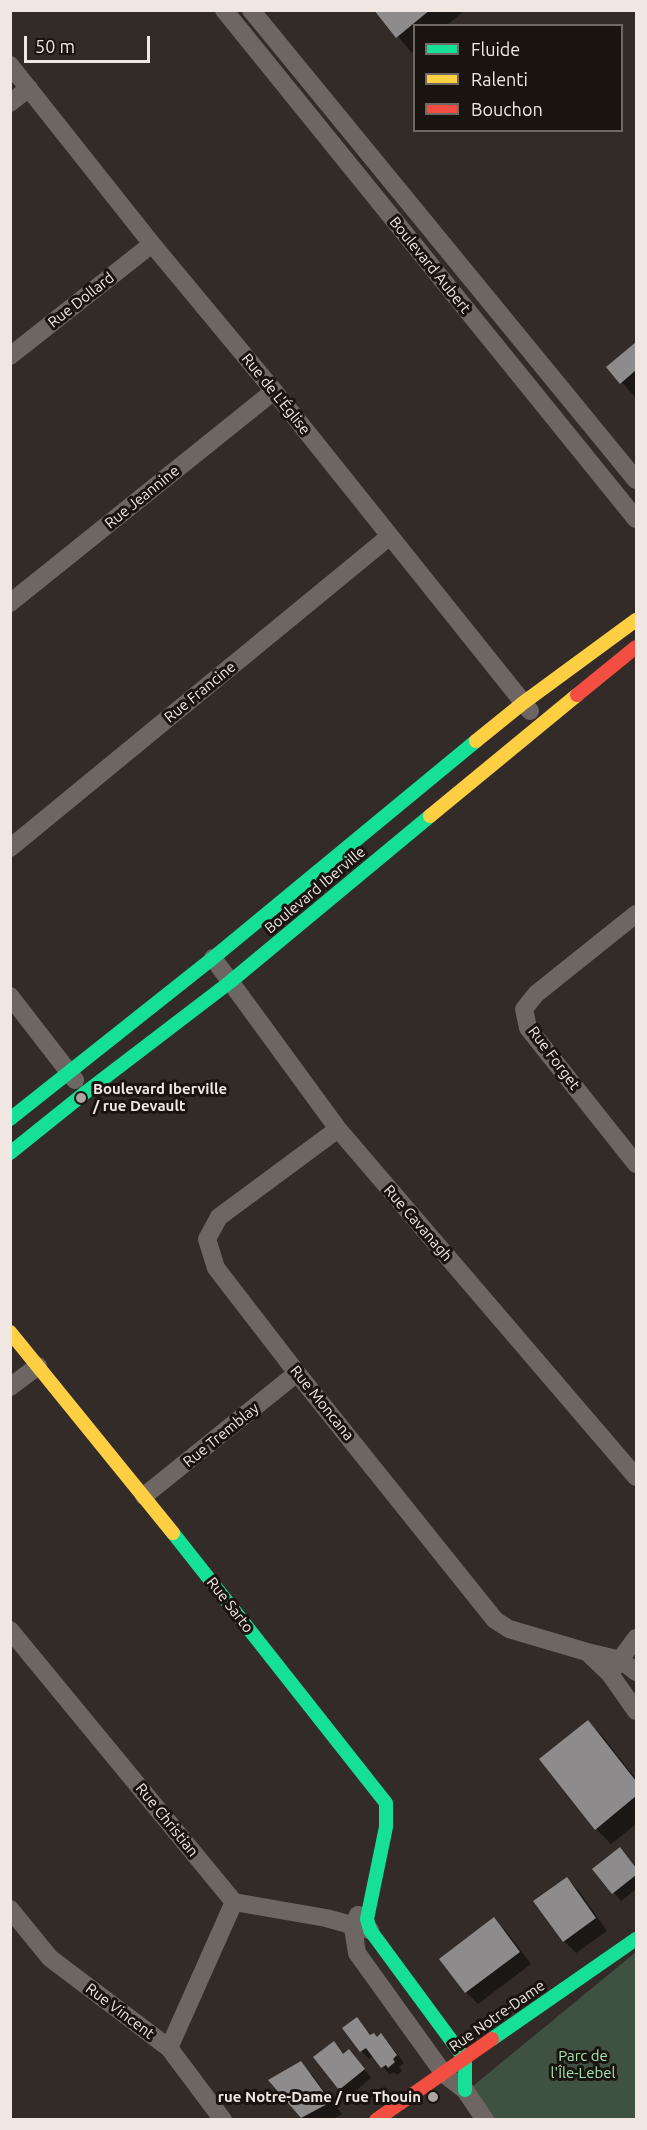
<!DOCTYPE html>
<html>
<head>
<meta charset="utf-8">
<style>
	body { margin:0 }
	#map { position:relative; width:647px; height:2130px; overflow:hidden; background:#322b27; font-family:Ubuntu,sans-serif }
	canvas { display:block }
	.frame { position:absolute; inset:0; border:12px solid #f0e7e2; pointer-events:none }
	.legend { position:absolute; left:413px; top:24px; width:210px; height:108px; box-sizing:border-box; background:#1a1410; border:2px solid #706864; margin:0; padding:8px 10px; list-style:none; font-size:18px; color:#f0e7e2 }
	.legend li { display:flex; align-items:center; gap:12px; height:30px }
	.legend b { width:30px; border:2px solid #706864 }
	.scale { position:absolute; left:24px; top:36px; width:126px; height:27px; box-sizing:border-box; border:3px solid #f0e7e2; border-top:0; padding-left:8px; font-size:18px; line-height:21px; white-space:nowrap; color:#f0e7e2; -webkit-text-stroke:4px #1a1410; paint-order:stroke }
</style>
</head>
<body>
<div id="map">
<canvas width="647" height="2130"></canvas>
<div class="frame"></div>
<ul class="legend">
<li><b style="height:8px;background:#16e098"></b>Fluide</li>
<li><b style="height:8px;background:#ffcf43"></b>Ralenti</li>
<li><b style="height:8px;background:#f24e42"></b>Bouchon</li>
</ul>
<div class="scale">50 m</div>
</div>
<script>
const ctx = document.querySelector('canvas').getContext('2d');
ctx.lineJoin = 'round';
function fill(path, color) { ctx.fillStyle = color; ctx.fill(path, 'evenodd'); }
const shape = rows => new Path2D(rows.map(r => 'M' + r).join(''));
function trace(path, color, width, dash) { ctx.strokeStyle = color; ctx.lineWidth = width; ctx.lineCap = dash ? 'butt' : 'round'; ctx.setLineDash(dash || []); ctx.stroke(path); }
function drawText(font, color, halo, rows, align = 'center') {
  ctx.font = font + ' Ubuntu,sans-serif'; ctx.lineWidth = 6; ctx.setLineDash([]); ctx.textBaseline = 'middle'; ctx.strokeStyle = halo; ctx.fillStyle = color; for (const [text, x, y, turn = 0] of rows) {
    ctx.save(); ctx.translate(x, y); ctx.rotate((+turn || 0) * Math.PI / 180); ctx.textAlign = isNaN(turn) ? turn : align; if (halo) ctx.strokeText(text, 0, 0); ctx.fillText(text, 0, 0); ctx.restore();
  }
}
const green = shape([
	[636,1952,636,2119,480,2119,462,2095]
]);
const shadow = shape([
	[376,10,465,10,446,26,414,26,414,51,412,53],
	[636,344,636,398,608,367],
	[588,1722,604,1738,636,1779,636,1824,611,1844,596,1829],
	[620,1849,636,1868,636,1889,621,1901,594,1869],
	[567,1879,579,1891,607,1931,576,1953,564,1941],
	[494,1919,506,1931,531,1964,478,2004,466,1992,441,1959],
	[357,2019,372,2036,377,2038,381,2035,389,2043,404,2063,399,2067,402,2071,397,2075,394,2072,390,2075,374,2055,369,2059,361,2051],
	[333,2043,344,2055,357,2059,371,2078,348,2097,340,2089],
	[300,2063,312,2075,342,2114,332,2120,304,2120,270,2080]
]);
const building = shape([
	[374,10,430,10,396,38],
	[636,342,636,370,620,384,606,367],
	[588,1720,636,1781,636,1796,595,1830,539,1759],
	[620,1847,636,1868,636,1875,612,1894,592,1869],
	[567,1877,596,1918,563,1942,533,1901],
	[494,1917,520,1952,465,1993,439,1959],
	[357,2017,370,2035,374,2033,377,2037,381,2033,397,2055,393,2059,395,2062,388,2068,386,2065,381,2068,366,2048,360,2052,342,2028],
	[334,2041,343,2054,349,2049,365,2069,339,2090,313,2057],
	[301,2061,331,2102,301,2118,268,2080]
]);
const street = shape([
	[224,10,636,519],
	[251,10,636,480],
	[10,65,152,244,274,391,530,711],
	[10,103,29,88],
	[10,356,152,244],
	[10,603,274,391],
	[10,848,390,536],
	[636,914,536,994,524,1009,528,1028,636,1164],
	[213,958,338,1129,636,1477],
	[10,996,75,1080],
	[338,1129,219,1217,207,1239,216,1268,297,1373,495,1620,509,1629,587,1652,621,1660,636,1672],
	[10,1387,38,1366],
	[144,1496,297,1373],
	[10,1630,234,1902,326,1918,370,1930],
	[588,1653,610,1674,636,1711],
	[614,1668,636,1638],
	[10,1909,50,1958,169,2048,223,2120],
	[358,1915,353,1928,357,1953,444,2074,465,2090,485,2120],
	[169,2048,234,1902]
]);
const fast = shape([
	[10,1119,213,958,476,741],
	[10,1153,86,1092,230,982,430,816],
	[173,1533,386,1803,386,1827,367,1919,370,1930,465,2059,465,2090],
	[492,2039,636,1939]
]);
const slow = shape([
	[476,741,523,703,636,620],
	[430,816,577,695],
	[10,1332,173,1533]
]);
const jam = shape([
	[577,695,636,647],
	[376,2120,492,2039]
]);
const markers = [
	[81,1098,6,"#aea5a1"],
	[433,2097,6,"#aea5a1"]
];
const streetNames = [
	["Boulevard Aubert",430,265,51],
	["Rue Dollard",81,300,-38],
	["Rue de L'Église",276,394,51],
	["Rue Jeannine",142,497,-39],
	["Rue Francine",200,692,-39],
	["Boulevard Iberville",315,890,-40],
	["Rue Forget",554,1058,53],
	["Rue Cavanagh",418,1223,49],
	["Rue Moncana",322,1403,51],
	["Rue Tremblay",221,1435,-39],
	["Rue Sarto",230,1605,52],
	["Rue Christian",167,1820,51],
	["Rue Vincent",120,2011,37],
	["Rue Notre-Dame",497,2016,-35]
];
const poiNames = [
	["Boulevard Iberville",93,1089],
	["/ rue Devault",93,1106],
	["rue Notre-Dame / rue Thouin",421,2097,"right"]
];
const parkNames = [
	["Parc de",583,2056],
	["l'Île-Lebel",583,2073]
];
fill(green, '#3f5241');
fill(shadow, '#0007');
fill(building, '#8e8b8c');
trace(street, '#6d6663', 18);
trace(fast, '#16e098', 14);
trace(slow, '#ffcf43', 14);
trace(jam, '#f24e42', 14);
for (const [x, y, r, color] of markers) { const dot = new Path2D(); dot.arc(x, y, r, 0, 2 * Math.PI); ctx.fillStyle = color; ctx.fill(dot); trace(dot, '#1a1410', 2); }
drawText('15px', '#f0e7e2', '#1a1410', streetNames);
drawText('bold 15px', '#f0e7e2', '#1a1410', poiNames, 'left');
drawText('15px', '#a6e3b2', '#1a1410', parkNames);
</script>
</body>
</html>
